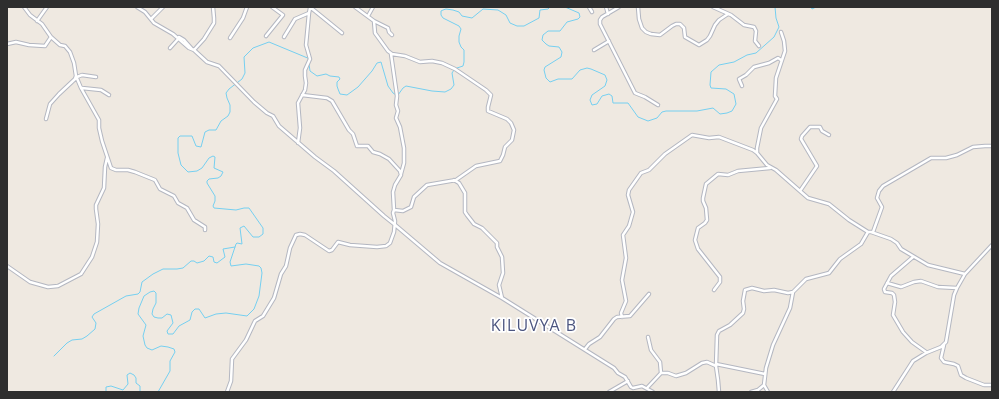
<!DOCTYPE html>
<html>
<head>
<meta charset="utf-8">
<style>
	body { margin:0 }
	#map { position:relative; width:999px; height:399px; overflow:hidden; background:#efe9e1; font-family:"Open Sans",sans-serif }
	canvas { display:block }
	.frame { position:absolute; inset:0; border:8px solid #2e2e2e; pointer-events:none }
</style>
</head>
<body>
<div id="map">
<canvas width="999" height="399"></canvas>
<div class="frame"></div>
</div>
<script>
const ctx = document.querySelector('canvas').getContext('2d');
ctx.lineJoin = 'round';
const shape = rows => new Path2D(rows.map(r => 'M' + r).join(''));
function trace(path, color, width, dash) { ctx.strokeStyle = color; ctx.lineWidth = width; ctx.lineCap = dash ? 'butt' : 'round'; ctx.setLineDash(dash || []); ctx.stroke(path); }
function drawText(font, color, halo, rows, align = 'center') {
  ctx.font = font + ' "Open Sans",sans-serif'; ctx.lineWidth = 3.5; ctx.setLineDash([]); ctx.textBaseline = 'middle'; ctx.strokeStyle = halo; ctx.fillStyle = color; for (const [text, x, y, turn = 0] of rows) {
    ctx.save(); ctx.translate(x, y); ctx.rotate((+turn || 0) * Math.PI / 180); ctx.textAlign = isNaN(turn) ? turn : align; if (halo) ctx.strokeText(text, 0, 0); ctx.fillText(text, 0, 0); ctx.restore();
  }
}
const stream = shape([
	[565,7,579,13,580,17,578,19,567,22,560,31,548,31,543,35,542,40,546,44,549,46,559,47,562,52,561,57,545,67,544,70,546,78,550,82,558,79,572,79,580,70,587,68,591,69,605,75,607,80,605,86,592,95,590,100,592,105,597,104,602,96,609,94,612,96,613,103,628,103,638,117,648,121,657,118,662,112,666,111,697,111,713,108,720,114,727,113,732,111,736,104,734,94,726,89,711,88,710,85,711,72,719,65,734,62,747,55,756,53,774,37,779,27,776,18,775,7],
	[811,7,812,9,816,7],
	[309,64,310,71,317,76,326,74,330,76,339,77,340,79,337,82,337,86,338,89,340,94,347,95,358,87,372,71,377,63,381,62,388,86,393,93,396,95],
	[457,68,463,66,464,62,464,50,461,47,459,42,459,36,461,29,459,26,443,18,441,15,441,11,443,10,446,9,453,10,459,12,462,16,472,18,483,9,498,10,506,15,510,23,517,26,524,26,539,18,540,10,548,9,550,7],
	[398,95,403,88,406,86,432,91,445,92,451,89,454,85,452,73,454,70],
	[54,356,67,343,72,340,82,339,87,336,95,329,96,323,92,317,94,314,126,296,138,294,140,292,142,282,153,274,163,269,177,269,183,268,191,261,194,261,197,263,204,261,209,256,213,257,214,262,217,263,225,257,223,249,235,247],
	[106,392,106,387,111,386,123,390,128,384,127,375,130,373,134,375,136,378,136,383,140,386,140,392],
	[158,392,170,371,170,361,175,352,174,349,168,347,161,346,152,350,147,348,145,345,143,336,146,325,138,314,139,308,144,296,150,292,154,291,156,293,156,303,153,309,152,314,154,317,158,318,162,318,167,314,171,315,173,323,167,331,168,334,173,334,179,326,190,320,192,312,195,309,199,309,205,318,216,314,226,313,247,316,254,309,259,296,262,273,261,268,259,266,246,264,231,266,230,262,236,244,237,243,242,244,240,228,244,226,253,237,259,237,263,234,263,228,249,208,244,208,236,210,214,208,213,206,215,201,215,196,207,183,207,181,209,179,218,178,221,176,223,172,214,168,215,157,213,156,209,158,202,168,197,171,188,172,181,165,178,153,178,138,180,136,192,136,196,146,201,147,205,132,209,130,216,130,221,121,228,116,230,112,230,105,227,98,226,93,229,89,242,79,245,73,244,57,253,48,269,42,310,59]
]);
const minor = shape([
	[24,7,30,15,42,24,51,37,60,45,65,46,70,52,74,63,76,76,81,88,99,120,99,128,102,141,111,168,116,170,128,170,135,172,155,180,160,189,174,196,178,203,187,208,194,220,205,227,205,230],
	[137,7,145,12,154,23,173,34,189,48,194,50,207,62,219,66,254,102,267,113,273,116,279,126,315,157,334,171,384,216,394,224,440,263,502,298,614,368,618,373,625,377,631,387,633,388,642,386,653,392],
	[310,7,342,33],
	[589,7,592,12],
	[606,7,608,14],
	[619,7,602,17,600,20,600,24,635,93,645,97,658,105],
	[638,7,639,19,642,28,646,32,651,34,660,35,672,26,676,24,680,24,684,28,685,37,699,45,707,40,710,36,715,25,719,20,728,14],
	[713,7,731,15,744,25,754,27,756,31,755,41,759,46],
	[368,16,373,7],
	[151,19,163,7],
	[37,21,47,7],
	[374,21,388,28,389,32,392,35],
	[266,36,283,15,272,7],
	[179,37,184,40,192,49],
	[284,37,295,19,309,13,310,8],
	[230,38,243,18,247,7],
	[7,44,16,42,29,45,45,46,51,37],
	[170,48,179,38],
	[194,50,204,39,214,23,214,18,213,7],
	[594,50,609,41],
	[391,54,397,96,396,105,398,111,396,118,400,127,404,148,404,163,401,174],
	[77,77,82,75,96,77],
	[742,86,739,79,746,75,754,67,769,63,778,58,781,60],
	[82,88,101,90,109,95],
	[302,95,327,98,332,101,349,130,353,134,357,146,368,146,373,152,380,154,389,159,400,171,401,175,395,185,393,192,394,210],
	[46,119,50,104,59,94,75,79,76,76],
	[298,143,300,128,298,103,305,90,306,83,305,76,305,70,310,59,306,45,309,13],
	[757,153,757,148,761,128,777,99,775,96,776,78,785,51,784,41,781,32],
	[454,180,459,183,465,193,465,212,467,215,474,224,482,228,497,243,497,247,502,257,503,273,499,285,502,298],
	[800,191,817,166,801,139,802,136,810,127,820,127,822,131,829,135],
	[873,232,882,207,877,198,879,191,883,186,931,158,946,158,957,155,973,147,985,146,992,146],
	[913,257,891,276,884,289,885,292,892,293,894,295,895,302,893,315,903,332,912,342,926,352],
	[7,266,30,282,48,287,58,286,81,274,92,257,97,242,98,224,96,209,96,205,104,188,105,167,107,158],
	[887,283,901,287,914,282,921,281,938,287,957,288],
	[714,290,720,282,720,277,698,249,695,240,698,228,705,223,707,220,706,208,703,201,703,198,706,184,718,174,728,175,738,171,770,168],
	[622,317,621,313,626,301,622,280,626,258,623,235,629,226,633,212,628,195,629,190,641,173,649,170,665,154,692,135,709,138,719,137,753,150,757,153,767,165,776,170,808,198,829,204,849,220,868,232],
	[944,345,941,358,944,362,954,364,958,366,961,375,966,378,984,385,992,385],
	[585,349,589,344,600,337,614,319,617,317,630,316,649,294],
	[716,364,765,374],
	[661,373,668,373,676,376,686,373,702,363,707,362,716,366],
	[647,388,661,373,660,362,651,350,648,337],
	[227,392,231,381,232,359,246,340,255,321,263,316,274,298,281,274,286,266,290,248,296,235,300,234,305,235,329,251,332,250,338,242,350,245,377,247,386,246,390,243,394,232,395,221,393,213,394,210,403,211,411,207,414,197,427,185,456,180,476,166,500,161,503,155,505,147,512,140,514,130,511,123,507,119,488,111,488,107,491,95,486,90,455,69,442,63,432,61,420,62,405,56,392,54,388,51,375,33,374,21,355,7],
	[609,392,628,381],
	[719,392,718,380,716,366,717,335,719,331,730,325,743,313,744,309,743,301,745,290,752,288,764,291,774,290,788,293,793,292,806,279,829,273,840,259,861,244,868,232,871,232,891,239,897,243,901,249,928,265,965,274],
	[751,392,758,390,764,385],
	[768,392,764,385,766,368,773,345,790,308,793,292],
	[893,392,913,361,926,353,941,347,946,342,954,295,957,288,965,274,992,245]
]);
const quarterNames = [
	["KILUVYA B",534,326]
];
trace(stream, '#75cff0', 1);
trace(minor, '#b4b7c1', 4.5);
trace(minor, '#fff', 2.5);
ctx.letterSpacing = '1px';
drawText('16px', '#4d5680', '#fff', quarterNames);
ctx.letterSpacing = '0px';
</script>
</body>
</html>
